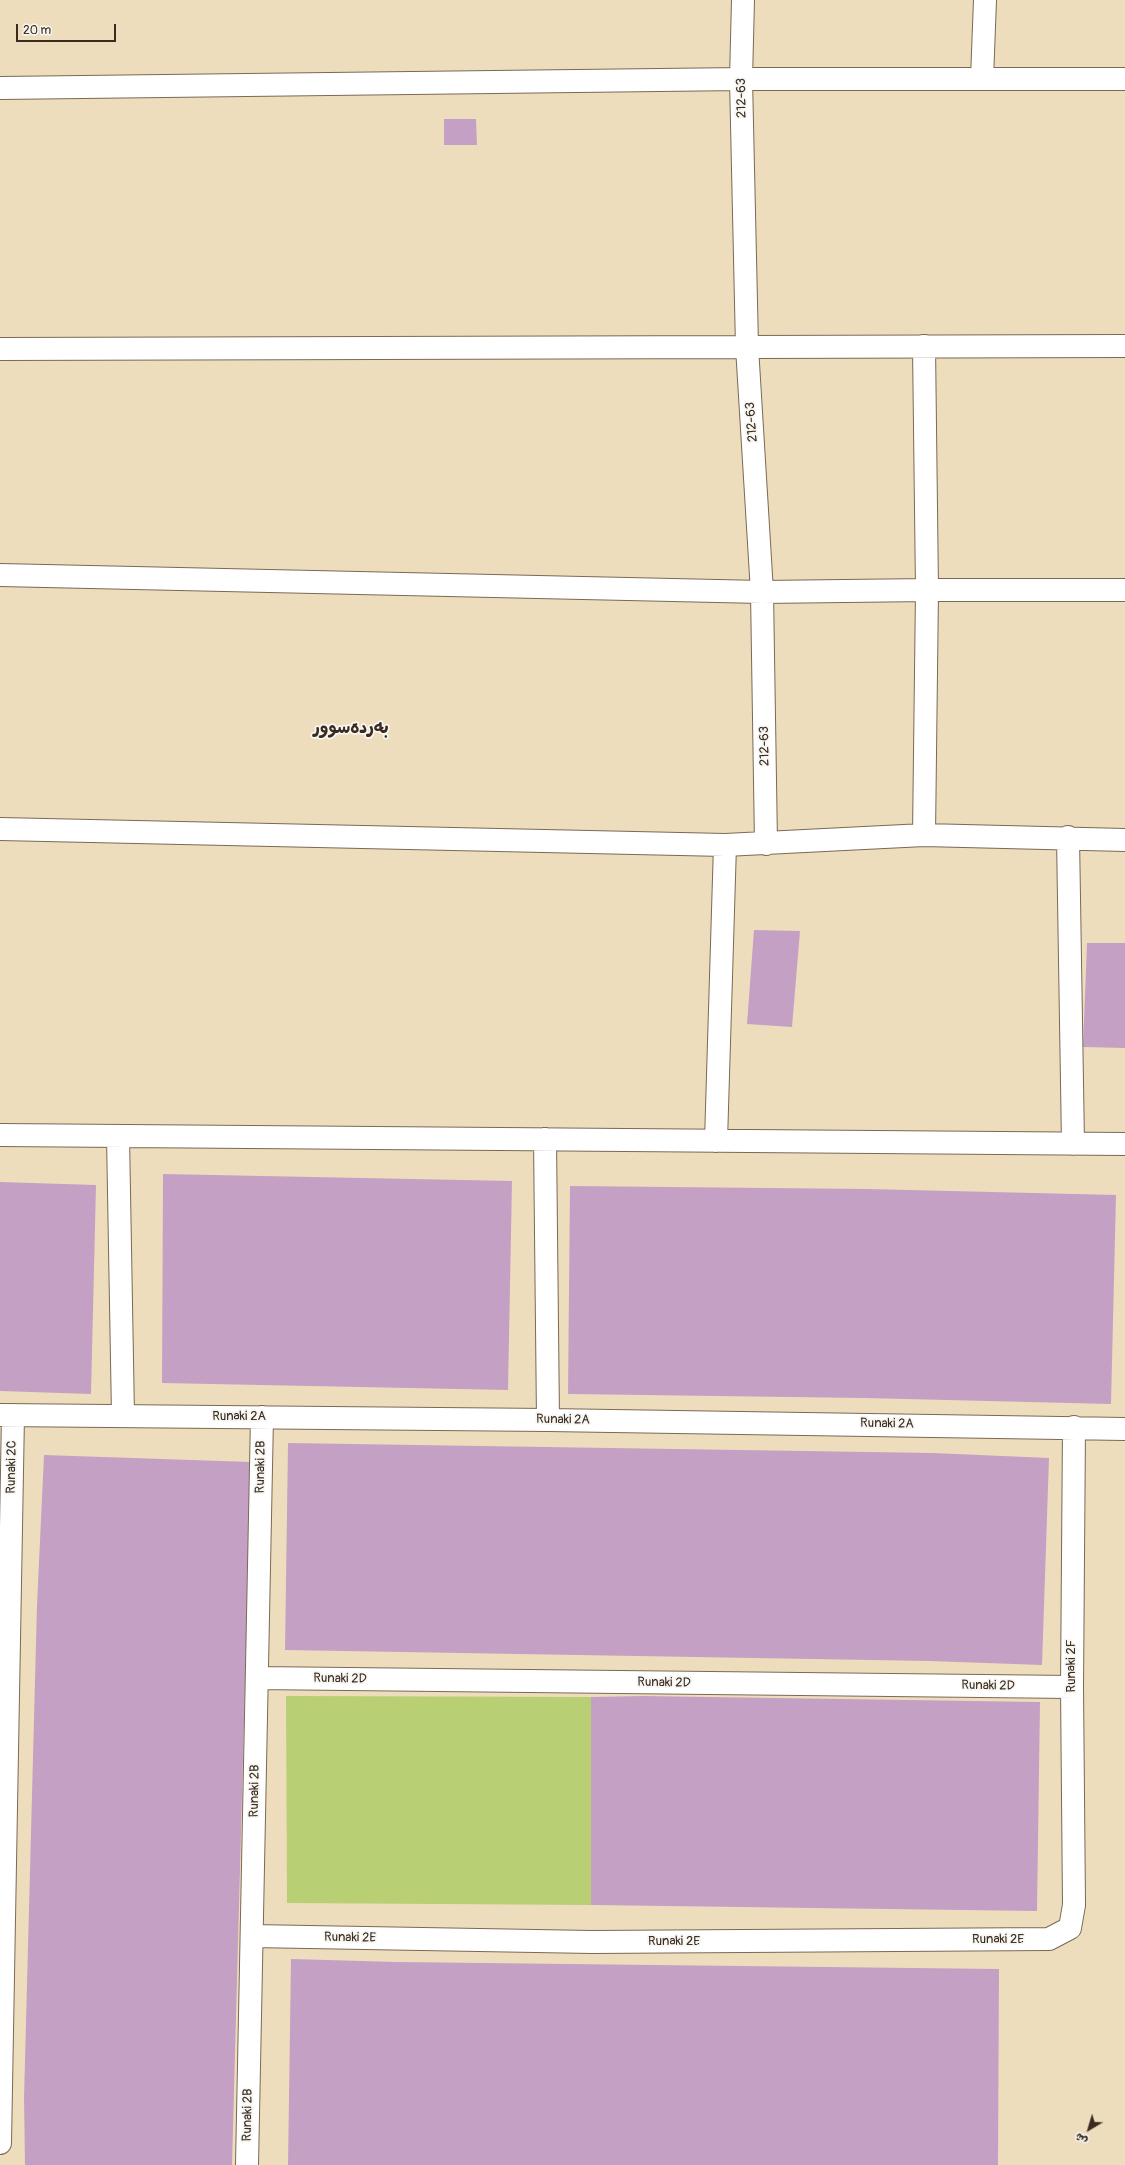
<!DOCTYPE html>
<html>
<head>
<meta charset="utf-8">
<style>
	body { margin:0 }
	#map { position:relative; width:1125px; height:2165px; overflow:hidden; background:#eeddbc; font-family:Pangolin,"Playpen Sans Arabic",sans-serif }
	canvas { display:block }
	.north { position:absolute; left:1069px; top:2109px; width:40px; height:40px; -webkit-text-stroke:3px #f6f6f2; paint-order:stroke; rotate:218deg; font-size:11px; font-weight:700; line-height:16px; text-align:center; color:#3b2a1e }
	.north::after { content:''; display:block; margin:auto; width:14px; height:18px; background:#3b2a1e; clip-path:polygon(50% 0,100% 100%,50% 72%,0 100%) }
	.scale { position:absolute; left:16px; top:24px; width:100px; height:18px; box-sizing:border-box; border:2px solid #3b2a1e; border-top:0; padding-left:5px; font-size:12px; line-height:14px; white-space:nowrap; color:#3b2a1e; -webkit-text-stroke:3px #f6f6f2; paint-order:stroke }
</style>
</head>
<body>
<div id="map">
<canvas width="1125" height="2165"></canvas>
<div class="north">ش</div>
<div class="scale">20 m</div>
</div>
<script>
const ctx = document.querySelector('canvas').getContext('2d');
ctx.lineJoin = 'round';
function fill(path, color) { ctx.fillStyle = color; ctx.fill(path, 'evenodd'); }
const shape = rows => new Path2D(rows.map(r => 'M' + r).join(''));
function trace(path, color, width, dash) { ctx.strokeStyle = color; ctx.lineWidth = width; ctx.lineCap = dash ? 'butt' : 'round'; ctx.setLineDash(dash || []); ctx.stroke(path); }
function drawText(font, color, halo, rows, align = 'center') {
  ctx.font = font + ' Pangolin,"Playpen Sans Arabic",sans-serif'; ctx.lineWidth = 3.5; ctx.setLineDash([]); ctx.textBaseline = 'middle'; ctx.strokeStyle = halo; ctx.fillStyle = color; for (const [text, x, y, turn = 0] of rows) {
    ctx.save(); ctx.translate(x, y); ctx.rotate((+turn || 0) * Math.PI / 180); ctx.textAlign = isNaN(turn) ? turn : align; if (halo) ctx.strokeText(text, 0, 0); ctx.fillText(text, 0, 0); ctx.restore();
  }
}
const green = shape([
	[286,1696,591,1697,591,1905,287,1903]
]);
const building = shape([
	[444,119,476,119,477,145,444,145],
	[754,930,800,931,792,1027,747,1024],
	[1087,943,1125,943,1125,1048,1083,1047],
	[163,1174,512,1181,508,1390,162,1383],
	[0,1182,96,1185,91,1394,0,1391],
	[570,1186,868,1189,1116,1195,1111,1404,864,1398,568,1394],
	[288,1443,933,1453,1049,1458,1042,1665,929,1661,285,1650],
	[44,1455,251,1462,232,2165,25,2165,24,2098,37,1605],
	[643,1696,1040,1702,1037,1911,591,1905,591,1697],
	[291,1959,397,1962,999,1969,998,2165,288,2165]
]);
const street = shape([
	[743,0,741,79,747,347,762,592,766,844],
	[982,79,985,0],
	[0,88,741,79,1125,79],
	[924,346,927,590,924,835],
	[0,349,1125,346],
	[0,575,762,592,927,590,1125,590],
	[0,829,725,845,924,835,1125,840],
	[1068,837,1073,1144],
	[0,1135,1125,1144],
	[118,1136,123,1416],
	[545,1139,548,1420],
	[716,1141,725,845],
	[0,1415,548,1420,1125,1429],
	[257,1678,1072,1687],
	[252,1936,592,1942,1049,1939,1070,1928,1074,1905,1072,1687,1074,1427],
	[0,2143,13,1415],
	[247,2165,262,1417]
]);
const streetNames = [
	["212-63",742,98,-91],
	["212-63",752,422,-94],
	["212-63",765,746,-91],
	["Runaki 2A",239,1417],
	["Runaki 2A",563,1420,1],
	["Runaki 2A",887,1424,1],
	["Runaki 2C",12,1467,-89],
	["Runaki 2B",261,1467,-89],
	["Runaki 2F",1072,1666,-90],
	["Runaki 2D",340,1679,1],
	["Runaki 2D",664,1683,1],
	["Runaki 2D",988,1686,1],
	["Runaki 2B",255,1791,-89],
	["Runaki 2E",350,1938,1],
	["Runaki 2E",998,1940],
	["Runaki 2E",674,1942],
	["Runaki 2B",248,2115,-89]
];
const districtNames = [
	["بەردەسوور",351,729]
];
fill(green, '#b8cf74');
fill(building, '#c5a0c5');
trace(street, '#7a6955', 24);
trace(street, '#fff', 22);
drawText('13px', '#3b2a1e', '#f6f6f2', streetNames);
drawText('bold 17px', '#3b2a1e', '#f6f6f2', districtNames);
</script>
</body>
</html>
